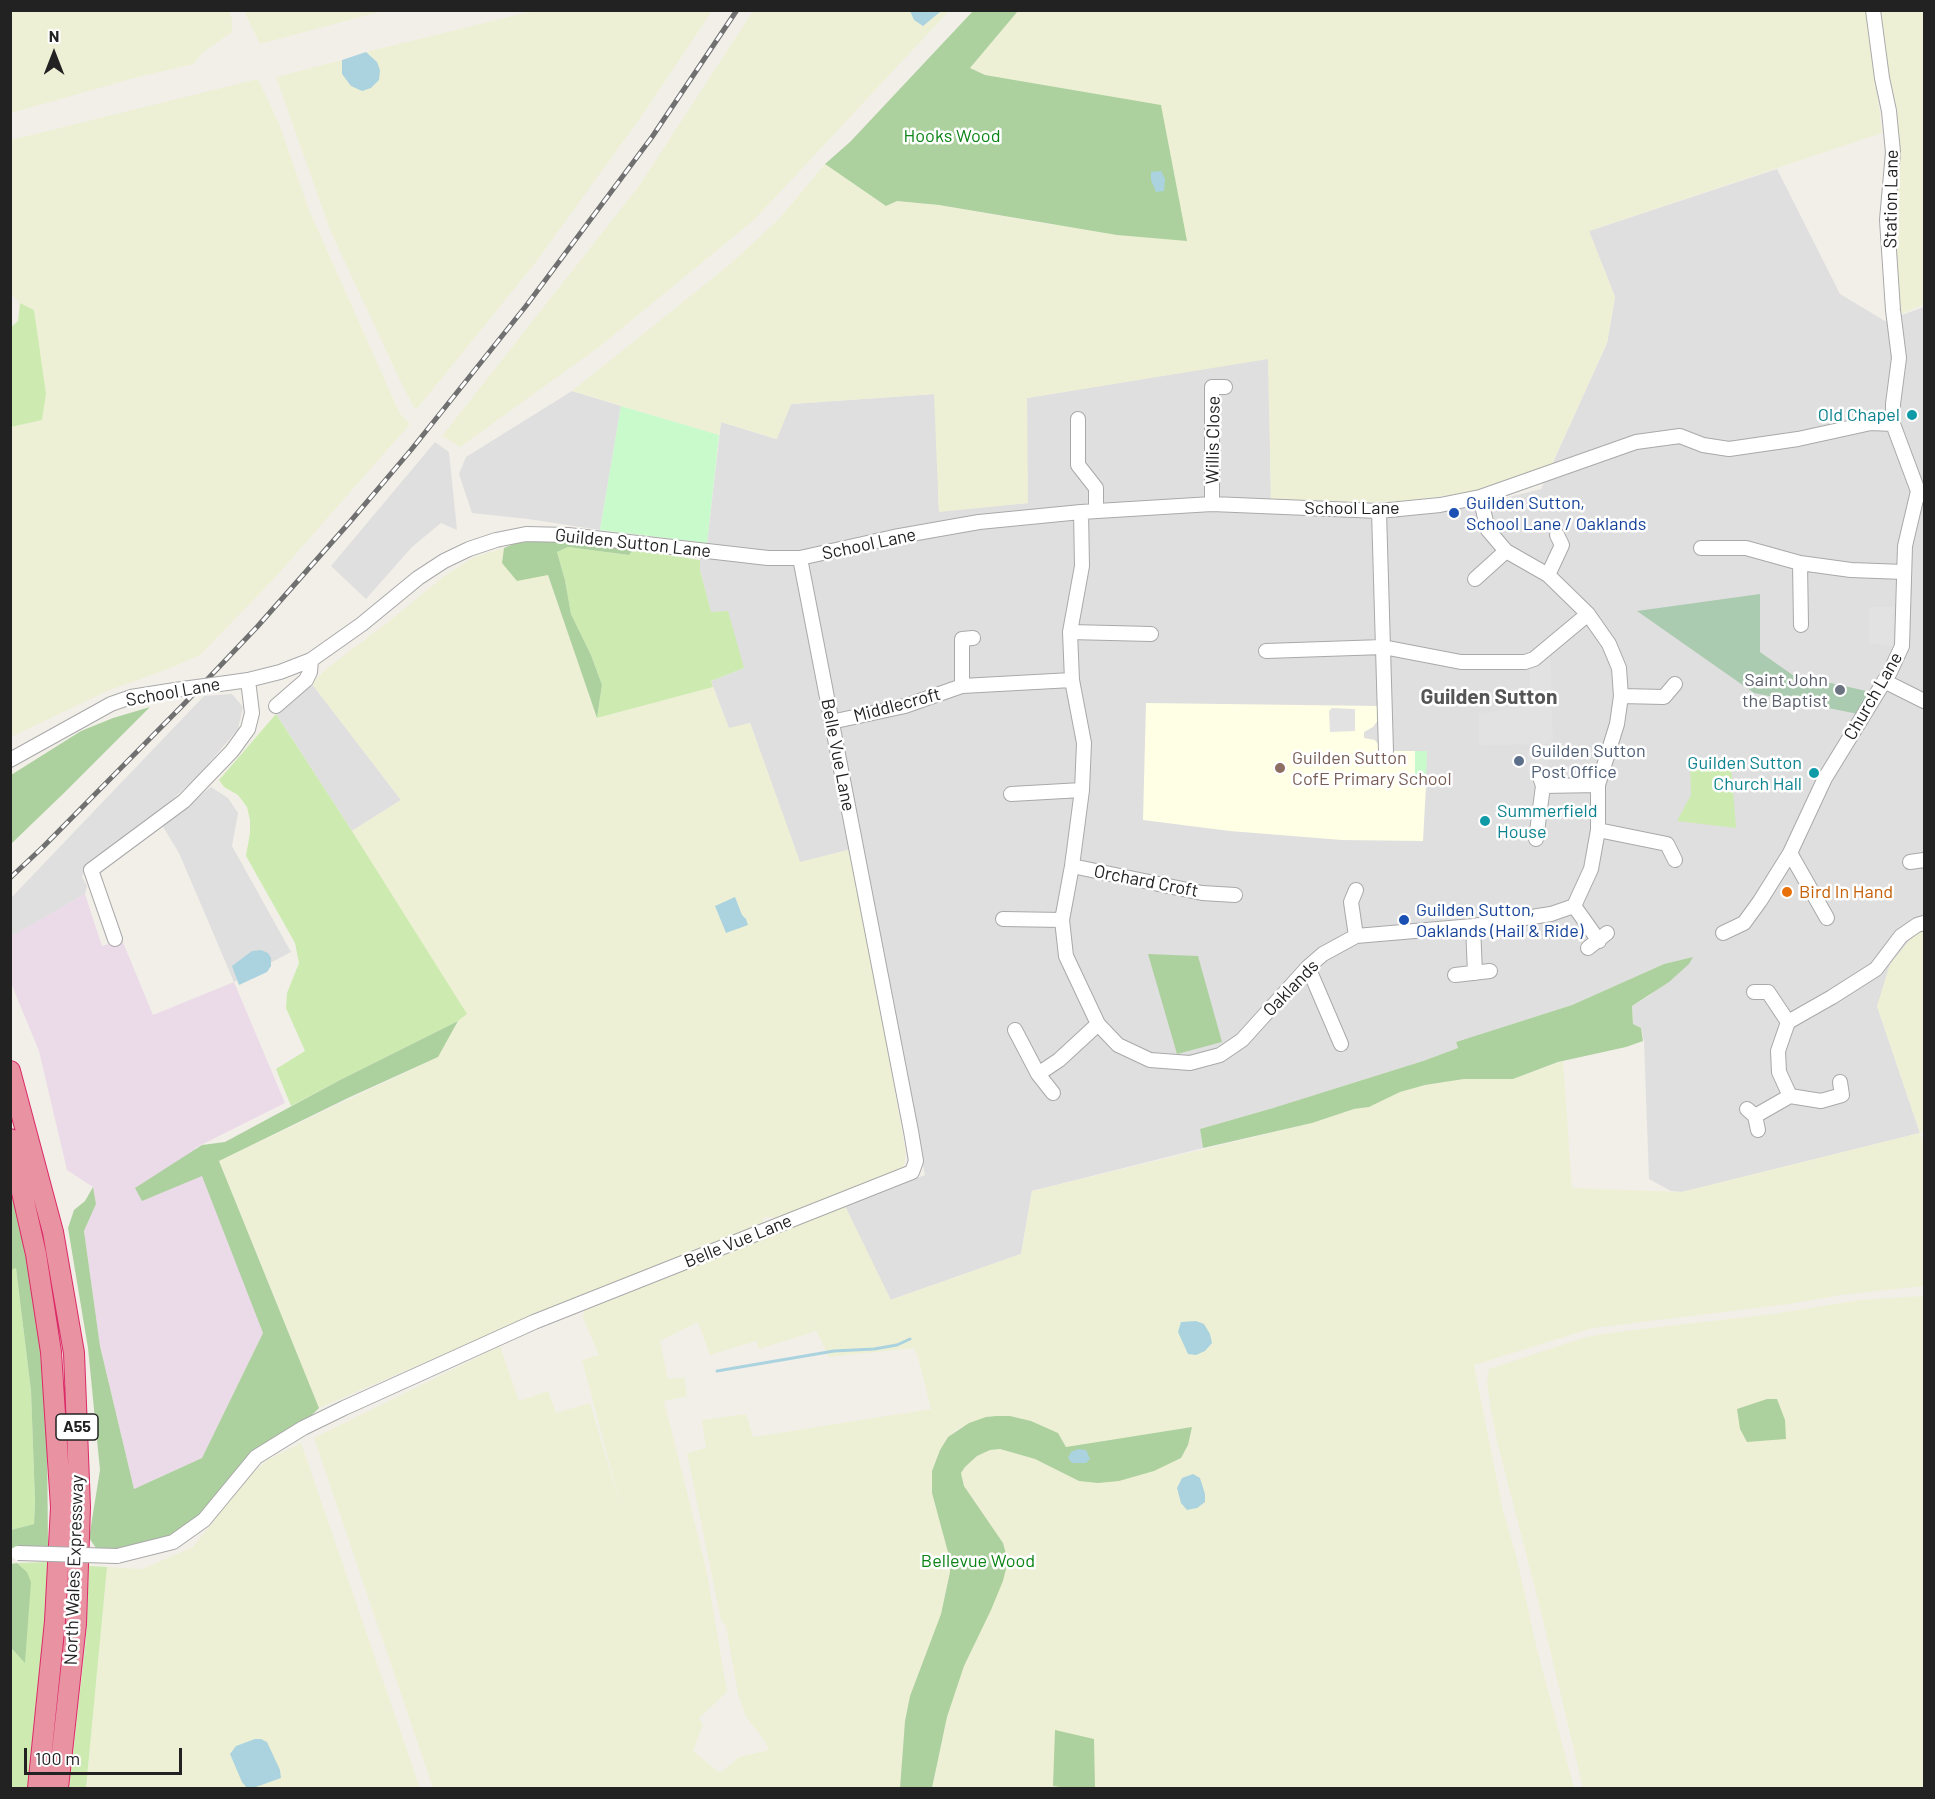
<!DOCTYPE html>
<html>
<head>
<meta charset="utf-8">
<style>
	body { margin:0 }
	#map { position:relative; width:1935px; height:1799px; overflow:hidden; background:#f2efe9; font-family:Barlow,sans-serif }
	canvas { display:block }
	.frame { position:absolute; inset:0; border:12px solid #222; pointer-events:none }
	.north { position:absolute; left:24px; top:24px; width:60px; height:60px; -webkit-text-stroke:4px #fff; paint-order:stroke; rotate:0deg; font-size:16px; font-weight:700; line-height:24px; text-align:center; color:#222 }
	.north::after { content:''; display:block; margin:auto; width:21px; height:27px; background:#222; clip-path:polygon(50% 0,100% 100%,50% 72%,0 100%) }
	.scale { position:absolute; left:24px; top:1748px; width:158px; height:27px; box-sizing:border-box; border:3px solid #222; border-top:0; padding-left:8px; font-size:18px; line-height:21px; white-space:nowrap; color:#222; -webkit-text-stroke:4px #fff; paint-order:stroke }
</style>
</head>
<body>
<div id="map">
<canvas width="1935" height="1799"></canvas>
<div class="frame"></div>
<div class="north">N</div>
<div class="scale">100 m</div>
</div>
<script>
const ctx = document.querySelector('canvas').getContext('2d');
ctx.lineJoin = 'round';
function fill(path, color) { ctx.fillStyle = color; ctx.fill(path, 'evenodd'); }
const shape = rows => new Path2D(rows.map(r => 'M' + r).join(''));
function trace(path, color, width, dash) { ctx.strokeStyle = color; ctx.lineWidth = width; ctx.lineCap = dash ? 'butt' : 'round'; ctx.setLineDash(dash || []); ctx.stroke(path); }
function drawText(font, color, halo, rows, align = 'center') {
  ctx.font = font + ' Barlow,sans-serif'; ctx.lineWidth = 5; ctx.setLineDash([]); ctx.textBaseline = 'middle'; ctx.strokeStyle = halo; ctx.fillStyle = color; for (const [text, x, y, turn = 0] of rows) {
    ctx.save(); ctx.translate(x, y); ctx.rotate((+turn || 0) * Math.PI / 180); ctx.textAlign = isNaN(turn) ? turn : align; if (halo) ctx.strokeText(text, 0, 0); ctx.fillText(text, 0, 0); ctx.restore();
  }
}
const residential = shape([
	[1777,169,1840,294,1885,321,1924,307,1924,930,1877,1006,1920,1133,1682,1192,1671,1191,1649,1179,1644,1041,1641,1028,1633,1024,1632,1006,1650,995,1692,958,1664,964,1572,1005,1456,1042,1458,1048,1423,1061,1273,1108,1200,1129,1203,1148,1032,1191,1021,1254,890,1300,845,1206,925,1175,862,846,800,863,750,723,729,729,711,681,744,668,711,613,700,570,700,560,707,543,721,422,776,439,791,404,935,394,939,511,1027,503,1027,398,1269,358,1271,510,1387,518,1469,507,1541,489,1607,343,1615,297,1589,231],
	[572,391,621,406,600,530,528,519,472,513,459,474,466,457],
	[435,442,449,452,457,530,441,523,412,547,366,599,331,566],
	[312,684,401,800,352,831,276,714],
	[232,694,243,707,238,729,198,776,166,805,87,864,82,877,87,886,85,894,11,937,10,899,204,696],
	[211,787,228,798,238,813,232,846,291,952,234,982,179,853,162,825]
]);
const industrial = shape([
	[85,894,102,946,122,940,153,1015,234,982,285,1103,195,1148,263,1333,202,1458,134,1489,100,1346,84,1231,96,1204,93,1187,67,1170,39,1051,11,983,10,937]
]);
const education = shape([
	[1146,703,1379,706,1379,719,1373,727,1364,732,1364,738,1375,740,1383,751,1415,751,1415,785,1426,785,1423,841,1342,840,1230,831,1143,820]
]);
const farmland = shape([
	[11,10,229,11,232,19,232,32,202,53,194,64,138,77,11,113],
	[244,11,383,11,260,44],
	[533,11,712,11,643,114,536,262,416,410,404,389,330,230,276,77,342,60,342,74,377,62,366,52],
	[753,11,910,11,914,20,923,26,940,11,949,11,754,220,599,347,460,447,442,436,639,186],
	[1018,11,1868,11,1882,133,1589,231,1615,297,1607,343,1552,464,1482,491,1405,501,1362,502,1271,499,1268,359,1027,398,1028,503,939,512,934,394,791,404,777,439,721,422,719,435,572,391,729,265,778,220,825,164,886,206,897,201,939,205,1053,225,985,75,970,68],
	[1878,11,1924,11,1924,304,1899,315,1895,227,1899,156,1879,35],
	[258,79,280,126,309,210,400,414,410,424,272,581,200,655,168,669,107,691,11,737,11,427,42,420,34,310,20,303,11,294,11,140],
	[504,548,502,563,548,575,597,718,713,687,729,728,750,723,800,862,848,850,855,873,890,1064,906,1153,904,1166,891,1174,784,1218,765,1217,760,1226,547,1310,319,1408,219,1161,438,1057,458,1021,466,1014,352,831,401,800,312,684,326,669,387,623,443,577,474,557],
	[1924,930,1924,1130,1920,1133,1924,1149,1924,1286,1841,1295,1789,1304,1593,1328,1474,1365,1503,1510,1517,1559,1537,1649,1574,1788,932,1788,947,1717,964,1666,1003,1581,1003,1543,964,1486,961,1473,965,1467,977,1456,990,1450,1000,1449,1035,1459,1079,1481,1185,1452,1192,1427,1066,1447,1058,1433,1031,1421,1010,1416,996,1416,986,1417,958,1429,948,1437,940,1450,932,1493,949,1556,950,1571,941,1614,910,1696,905,1721,900,1788,433,1788,314,1438,500,1346,519,1401,548,1391,556,1413,590,1403,622,1511,582,1360,599,1355,583,1318,584,1311,845,1206,891,1300,1021,1254,1032,1191,1312,1123,1354,1109,1369,1107,1400,1092,1425,1085,1464,1079,1513,1079,1563,1061,1572,1188,1682,1192,1920,1133,1877,1006,1890,964,1917,931],
	[803,1304,829,1357,914,1348,918,1357,931,1409,753,1437,746,1414,702,1420,706,1448,687,1453,721,1620,726,1626,738,1694,746,1717,765,1741,769,1750,739,1757,720,1773,693,1751,703,1725,699,1718,727,1692,706,1568,664,1401,687,1396,684,1377,668,1379,660,1341,698,1322,710,1355,756,1341,759,1349,816,1331],
	[1924,1296,1924,1788,1583,1788,1540,1608,1498,1445,1491,1410,1487,1383,1489,1369,1586,1337,1617,1332,1772,1314,1861,1300],
	[301,1443,420,1788,86,1788,107,1567,142,1569,193,1547,247,1479,267,1460]
]);
const grass = shape([
	[20,303,34,310,46,394,42,420,11,427,11,327,18,321],
	[568,547,629,555,633,550,700,560,700,570,711,612,728,611,744,668,711,681,713,687,597,718,602,685,591,655,571,614,565,580,557,552],
	[276,714,352,831,467,1014,458,1021,340,1080,291,1106,276,1069,305,1051,286,1008,287,993,299,963,295,943,246,856,250,833,250,820,247,807,238,795,224,787,219,780],
	[1690,764,1731,764,1736,828,1677,821,1691,795],
	[16,1268,31,1391,35,1502,34,1524,11,1530,10,1270],
	[51,1562,28,1788,11,1788,10,1648,25,1662,27,1572,17,1563],
	[89,1566,107,1567,86,1788,69,1788,86,1638]
]);
const forest = shape([
	[973,11,1018,11,970,68,985,75,1161,105,1187,241,1117,235,939,205,897,201,886,206,825,164,850,142],
	[547,540,633,550,629,555,568,547,557,552,565,580,571,614,591,655,602,685,597,718,548,575,517,581,502,563,504,548,516,543],
	[150,707,64,793,11,844,11,775,81,731,113,718],
	[1148,954,1198,956,1222,1042,1177,1054],
	[1693,957,1689,964,1669,982,1632,1006,1633,1024,1641,1028,1643,1041,1626,1047,1558,1062,1513,1079,1464,1079,1425,1085,1400,1092,1369,1107,1354,1109,1312,1123,1203,1148,1200,1129,1273,1108,1423,1061,1458,1048,1456,1042,1572,1005,1664,964],
	[458,1021,438,1057,350,1097,219,1161,319,1408,301,1426,252,1456,200,1517,172,1538,120,1549,96,1548,89,1538,100,1470,88,1348,68,1228,74,1210,85,1201,93,1187,96,1204,84,1231,100,1346,134,1489,202,1458,263,1333,202,1176,142,1201,135,1188,202,1145,225,1142,340,1080],
	[11,1177,37,1314,47,1436,48,1546,11,1548,11,1530,34,1524,35,1502,31,1391,16,1268,11,1270],
	[1767,1399,1777,1399,1785,1420,1786,1439,1747,1442,1740,1429,1737,1409],
	[996,1416,1010,1416,1031,1421,1058,1433,1066,1447,1192,1427,1188,1445,1181,1458,1154,1471,1119,1481,1098,1483,1079,1481,1035,1459,1000,1449,990,1450,977,1456,965,1467,961,1473,964,1486,1003,1543,1008,1561,1003,1581,991,1610,964,1666,947,1717,932,1788,900,1788,905,1721,910,1696,941,1614,950,1572,949,1556,932,1493,932,1471,940,1450,948,1437,969,1423,986,1417],
	[17,1563,27,1572,31,1582,25,1663,11,1648,11,1564],
	[1055,1730,1094,1739,1095,1788,1068,1788,1053,1786]
]);
const cemetery = shape([
	[1760,594,1760,652,1794,676,1817,680,1871,692,1858,714,1754,693,1637,611]
]);
const park = shape([
	[621,406,719,435,707,543,600,530],
	[1415,751,1427,751,1426,785,1415,785]
]);
const parking = shape([
	[1869,607,1894,607,1893,647,1869,643],
	[1550,651,1553,744,1479,745,1479,713,1524,708,1530,700,1530,667],
	[1332,708,1355,709,1355,731,1330,732,1329,711],
	[1548,749,1547,774,1528,774,1527,750]
]);
const water = shape([
	[910,11,940,11,940,12,923,26,914,20],
	[366,52,377,62,380,70,379,80,371,88,362,91,351,86,342,74,342,60],
	[1161,171,1165,179,1164,191,1156,192,1151,180,1151,172],
	[735,897,742,915,746,919,748,925,726,933,715,906],
	[261,950,268,953,271,958,271,966,267,972,239,985,232,966,252,951],
	[1196,1321,1204,1324,1210,1334,1212,1343,1205,1351,1196,1355,1188,1354,1178,1332,1181,1322],
	[1078,1449,1086,1450,1090,1459,1086,1463,1072,1463,1068,1458,1071,1452],
	[1193,1474,1200,1478,1205,1494,1205,1502,1197,1508,1187,1510,1181,1503,1177,1488,1182,1478],
	[255,1739,261,1739,267,1742,280,1770,281,1778,253,1788,247,1788,242,1782,230,1754,236,1746]
]);
const stream = shape([
	[717,1371,834,1351,874,1349,897,1345,910,1339]
]);
const minor = shape([
	[1873,10,1882,78,1889,111,1893,152,1887,220,1893,310,1899,358,1893,404,1893,424,1918,491,1924,495],
	[1078,419,1078,465,1096,488,1096,511],
	[1212,504,1212,387,1225,387],
	[1379,511,1386,751],
	[1081,512,1082,566,1070,632,1072,680,1084,743,1082,790,1072,866,1062,920,1066,956,1098,1024,1118,1045,1150,1060,1190,1063,1220,1055,1242,1040,1308,967,1323,954,1356,936,1473,926,1551,914,1574,906,1591,869,1598,830,1598,785,1617,724,1621,696,1619,668,1609,644,1588,614,1548,575,1506,551,1488,530,1480,497],
	[1701,548,1746,548,1800,563,1851,570,1904,572],
	[1800,563,1801,625],
	[1548,575,1562,545,1557,535],
	[1475,579,1506,551],
	[1070,632,1151,634],
	[973,638,962,639,962,686,1072,680],
	[1266,651,1383,647,1461,662,1525,662,1534,659,1588,614],
	[1884,681,1924,701],
	[227,683,248,680,280,672,311,660,362,624,418,578,444,561,469,549,496,540,526,534,568,535,768,558,800,558,894,537,979,522,1081,512,1212,504,1379,511,1440,505,1480,497,1636,442,1680,436,1703,445,1729,449,1798,439,1871,423,1893,424],
	[1621,696,1664,697,1675,684],
	[276,706,306,680,310,672,311,660],
	[831,722,905,706,962,686],
	[10,760,111,704,131,697,175,690],
	[1539,774,1543,786,1598,785],
	[1011,794,1082,790],
	[1598,830,1667,844,1675,860],
	[1536,839,1543,786],
	[1790,853,1827,918],
	[1910,862,1924,860],
	[1072,866,1202,893,1235,895],
	[1356,890,1351,902,1356,936],
	[1574,906,1599,941],
	[1003,919,1062,920],
	[1473,926,1475,973],
	[1723,933,1744,923,1760,901,1790,853,1825,778,1890,672,1902,646,1905,546,1918,491],
	[115,939,91,870,184,801,232,751,248,729,252,713,248,680],
	[1588,948,1607,933],
	[1308,967,1341,1044],
	[1455,975,1490,971],
	[1754,992,1768,992,1788,1022],
	[1015,1030,1038,1074],
	[1053,1093,1038,1074,1059,1060,1098,1024],
	[1790,1096,1779,1072,1778,1051,1788,1022,1832,997,1876,969,1901,936,1917,925,1924,923],
	[1747,1109,1755,1116,1790,1096,1821,1101,1842,1095,1840,1082],
	[1755,1116,1758,1130],
	[117,1556,173,1542,204,1520,256,1457,303,1428,344,1408,534,1322,912,1172,916,1161,911,1131,800,558]
]);
const highway = shape([
	[10,1071,53,1232,74,1353,80,1507,76,1624,58,1788],
	[10,1139,36,1254,51,1352,61,1507,55,1621,38,1788]
]);
const rail = shape([
	[10,878,43,847,183,705,257,627,349,523,411,450,526,306,652,137,737,10]
]);
const minorBridge = shape([
	[175,690,227,683],
	[18,1553,117,1556]
]);
const markers = [
	[1912,415,6,"#0f9aa8"],
	[1454,513,6,"#1a4fb4"],
	[1840,690,6,"#6b7280"],
	[1519,761,6,"#5c6f8a"],
	[1280,768,6,"#8d6e63"],
	[1814,773,6,"#0f9aa8"],
	[1485,821,6,"#0f9aa8"],
	[1787,892,6,"#e8710a"],
	[1404,920,6,"#1a4fb4"]
];
const shields = [
	[77,1427,42]
];
const shieldNames = [
	["A55",77,1427]
];
const parkNames = [
	["Hooks Wood",952,136],
	["Bellevue Wood",978,1561]
];
const streetNames = [
	["Station Lane",1891,199,-89],
	["Willis Close",1213,440,-89],
	["School Lane",1352,508],
	["Guilden Sutton Lane",633,543,6],
	["School Lane",869,544,-12],
	["School Lane",173,692,-10],
	["Church Lane",1873,696,-60],
	["Middlecroft",897,705,-15],
	["Belle Vue Lane",838,755,79],
	["Orchard Croft",1146,881,11],
	["Oaklands",1291,988,-46],
	["Belle Vue Lane",738,1241,-22],
	["North Wales Expressway",74,1570,-88]
];
const cultureNames = [
	["Old Chapel",1900,415],
	["Guilden Sutton",1802,763],
	["Church Hall",1802,784],
	["Summerfield",1497,811,"left"],
	["House",1497,832,"left"]
];
const transitNames = [
	["Guilden Sutton,",1466,503],
	["School Lane / Oaklands",1466,524],
	["Guilden Sutton,",1416,910],
	["Oaklands (Hail & Ride)",1416,931]
];
const worshipNames = [
	["Saint John",1828,680],
	["the Baptist",1828,701]
];
const serviceNames = [
	["Guilden Sutton",1531,751],
	["Post Office",1531,772]
];
const educationNames = [
	["Guilden Sutton",1292,758],
	["CofE Primary School",1292,779]
];
const foodNames = [
	["Bird In Hand",1799,892]
];
const quarterNames = [
	["Guilden Sutton",1489,697]
];
fill(residential, '#e0dfdf');
fill(industrial, '#ebdbe8');
fill(education, '#ffffe5');
fill(farmland, '#eef0d5');
fill(grass, '#cdebb0');
fill(forest, '#add19e');
fill(cemetery, '#aacbaf');
fill(park, '#c8facc');
fill(parking, '#e2e2e2');
fill(water, '#aad3df');
trace(stream, '#aad3df', 3);
trace(minor, '#a9a9a9', 16);
trace(highway, '#dc2a67', 22);
trace(minor, '#fff', 14);
trace(highway, '#e892a2', 20);
trace(rail, '#707070', 5);
trace(rail, '#fff', 3, [9]);
trace(minorBridge, '#a9a9a9', 16, []);
trace(minorBridge, '#fff', 14);
for (const [x, y, r, color] of markers) { const dot = new Path2D(); dot.arc(x, y, r, 0, 2 * Math.PI); ctx.fillStyle = color; ctx.fill(dot); trace(dot, '#fff', 2); }
for (const [x, y, w] of shields) { const box = new Path2D(); box.roundRect(x - w / 2, y - 13, w, 26, 4.5); ctx.fillStyle = '#fff'; ctx.fill(box); trace(box, '#222', 1.5); }
drawText('bold 16px', '#222', null, shieldNames);
drawText('18px', '#0c8416', '#fff', parkNames);
drawText('18px', '#222', '#fff', streetNames);
drawText('18px', '#0d838f', '#fff', cultureNames, 'right');
drawText('18px', '#164399', '#fff', transitNames, 'left');
drawText('18px', '#5b616d', '#fff', worshipNames, 'right');
drawText('18px', '#4e5e75', '#fff', serviceNames, 'left');
drawText('18px', '#785e54', '#fff', educationNames, 'left');
drawText('18px', '#c56008', '#fff', foodNames, 'left');
drawText('bold 21px', '#555', '#fff', quarterNames);
</script>
</body>
</html>
